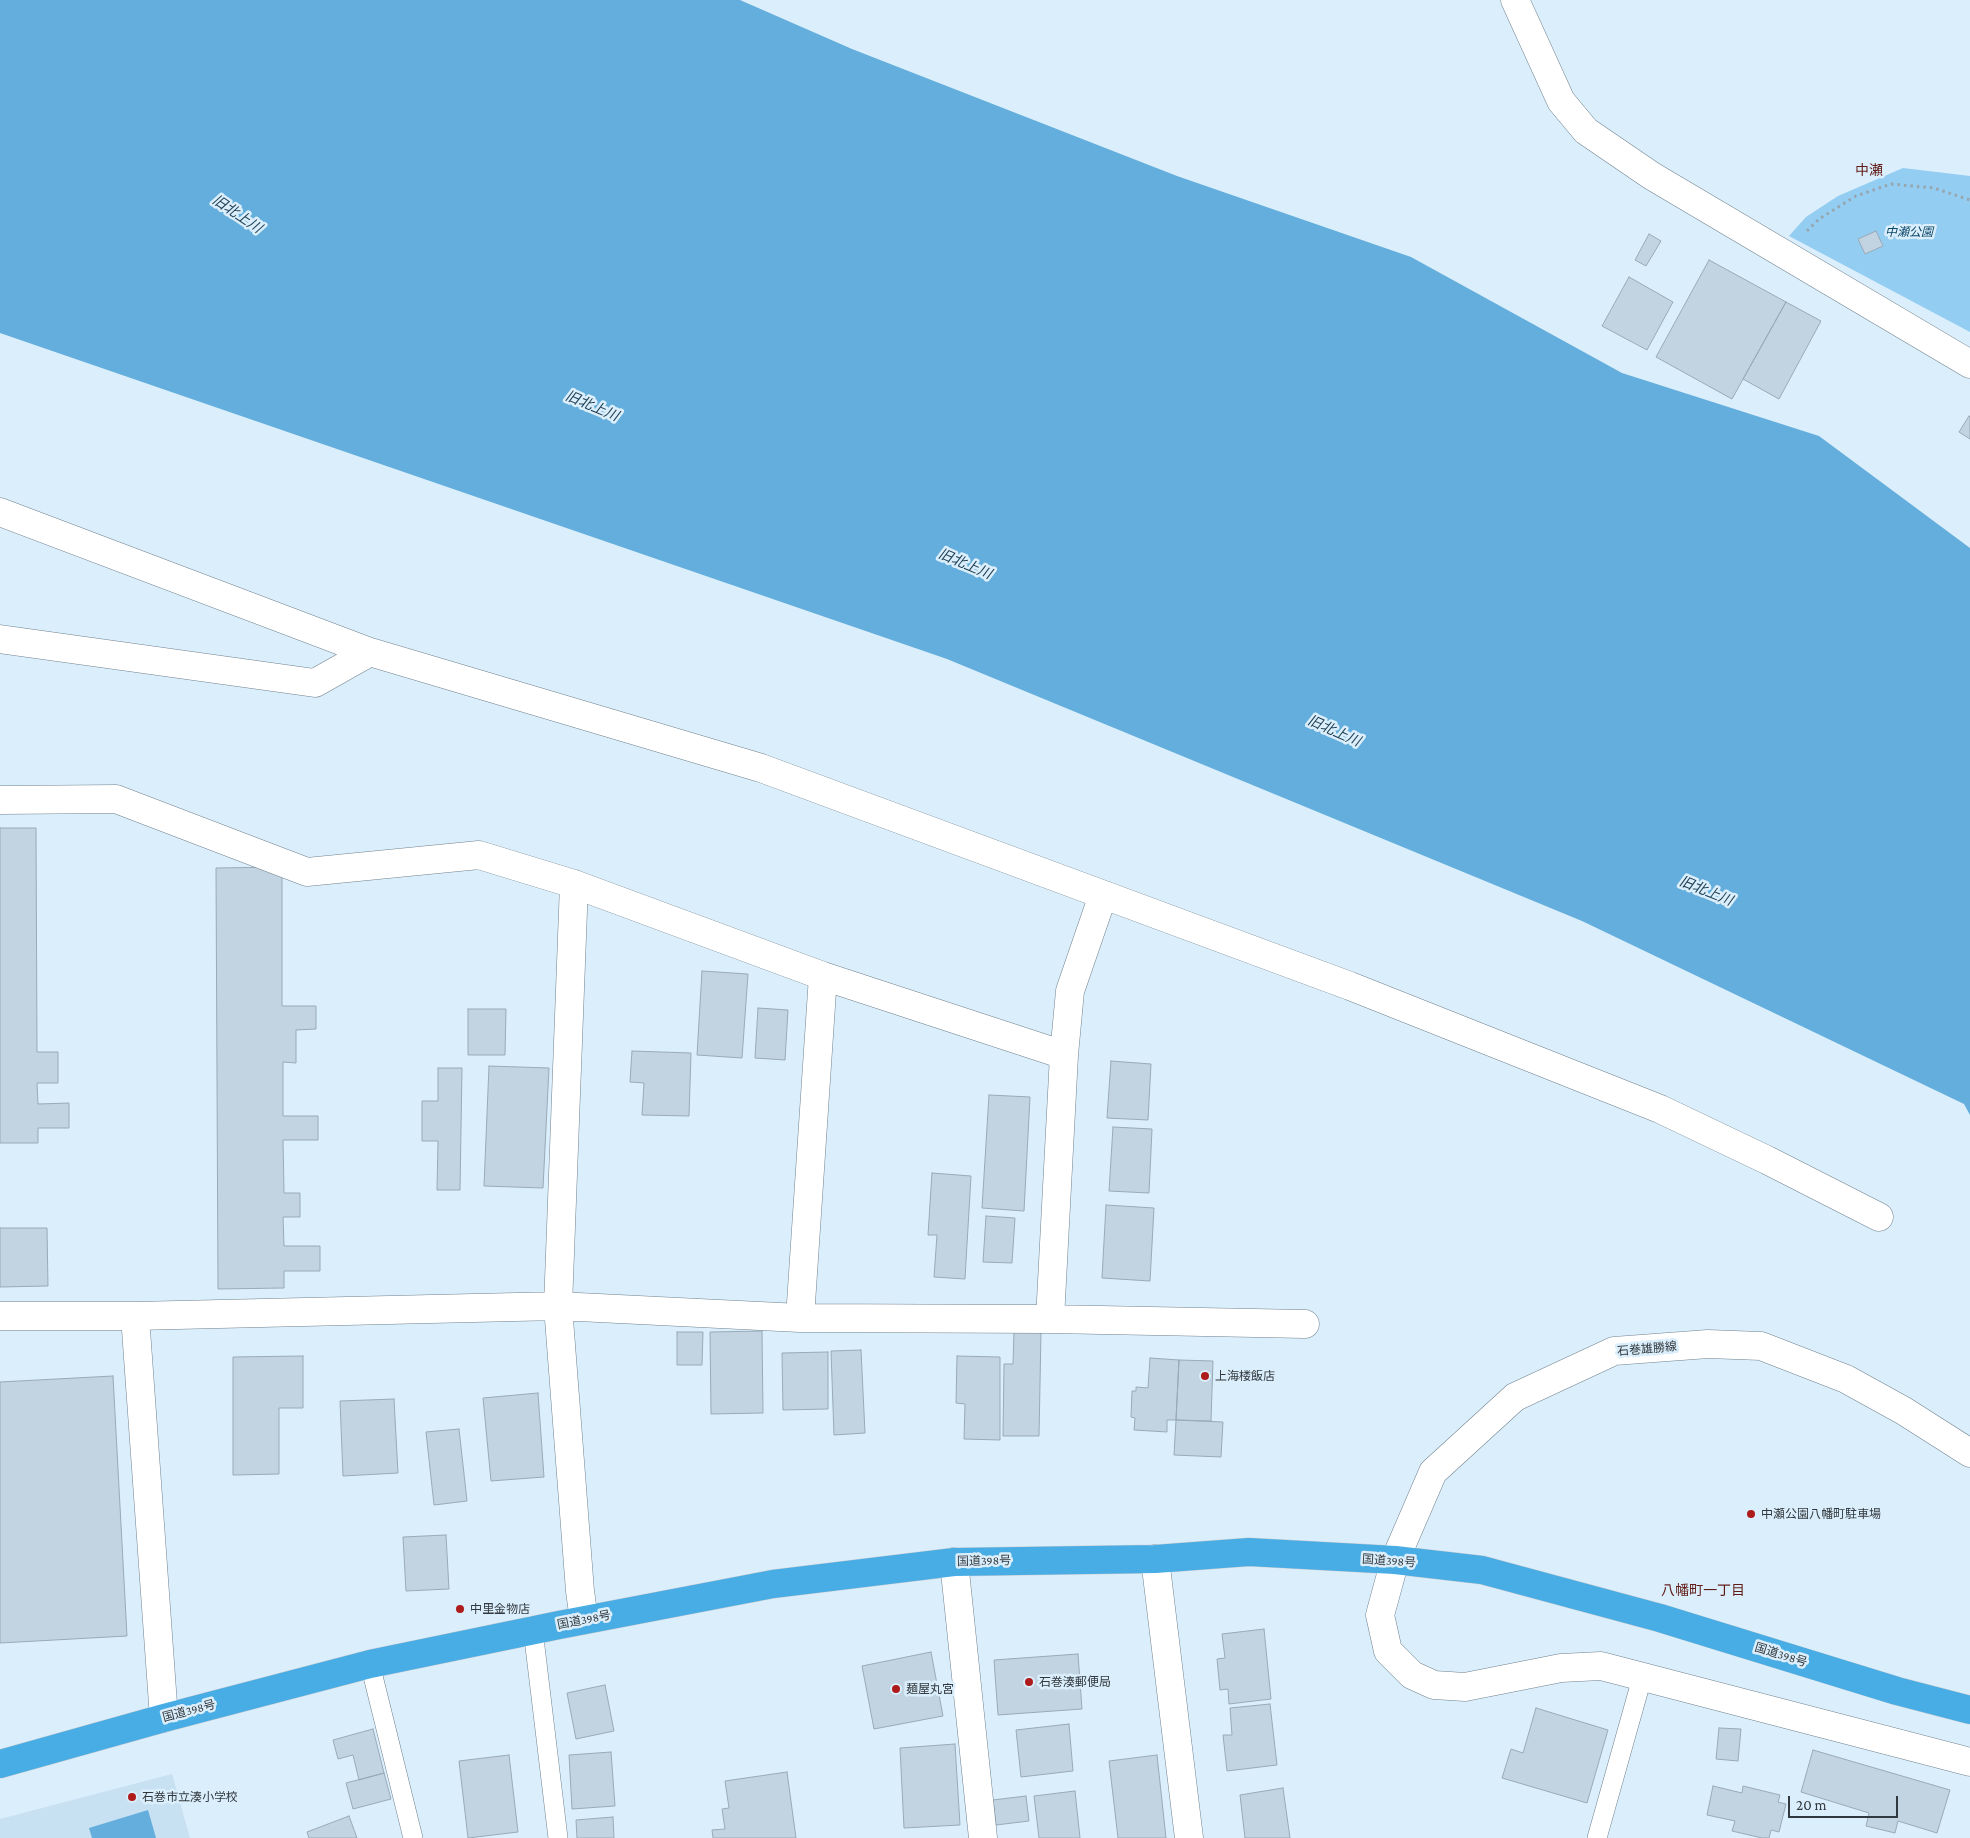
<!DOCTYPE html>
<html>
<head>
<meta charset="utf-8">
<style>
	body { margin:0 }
	#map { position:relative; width:1970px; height:1838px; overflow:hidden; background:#dbeefb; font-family:"Crimson Pro",serif }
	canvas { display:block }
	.scale { position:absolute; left:1788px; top:1796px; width:110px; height:22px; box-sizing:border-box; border:2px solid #32393e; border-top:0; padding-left:6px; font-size:15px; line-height:18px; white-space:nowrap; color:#32393e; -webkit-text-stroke:4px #dbeefb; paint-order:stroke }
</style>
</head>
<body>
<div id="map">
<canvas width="1970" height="1838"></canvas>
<div class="scale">20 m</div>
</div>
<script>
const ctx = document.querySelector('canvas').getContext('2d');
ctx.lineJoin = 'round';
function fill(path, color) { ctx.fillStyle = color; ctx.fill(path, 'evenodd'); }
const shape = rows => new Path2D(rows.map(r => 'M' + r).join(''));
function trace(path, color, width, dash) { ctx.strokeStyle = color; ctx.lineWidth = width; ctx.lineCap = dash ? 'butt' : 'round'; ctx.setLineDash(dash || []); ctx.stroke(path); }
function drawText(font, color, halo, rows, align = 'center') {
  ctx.font = font + ' "Crimson Pro","Noto Sans JP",serif'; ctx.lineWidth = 5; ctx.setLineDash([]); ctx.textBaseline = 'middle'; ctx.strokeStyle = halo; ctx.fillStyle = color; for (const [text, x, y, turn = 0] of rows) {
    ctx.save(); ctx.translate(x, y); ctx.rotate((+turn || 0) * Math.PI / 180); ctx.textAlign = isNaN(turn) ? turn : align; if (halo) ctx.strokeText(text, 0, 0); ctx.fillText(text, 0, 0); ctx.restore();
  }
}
const built = shape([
	[172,1774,190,1838,0,1838,0,1819]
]);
const green = shape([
	[1903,168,1970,176,1970,332,1789,236,1806,217,1838,196]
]);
const water = shape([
	[0,0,740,0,852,49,1177,176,1411,257,1622,373,1819,436,1970,548,1970,1115,1964,1104,1582,921,947,659,0,333],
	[148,1810,156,1838,92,1838,89,1828]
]);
const building = shape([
	[1876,231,1883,246,1865,254,1858,239,1876,231],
	[1649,234,1661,241,1646,266,1635,260,1649,234],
	[1709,260,1786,302,1732,399,1656,357,1709,260],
	[1629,277,1673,302,1647,350,1602,326,1629,277],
	[1786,302,1821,321,1779,399,1743,379,1786,302],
	[1969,416,1970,417,1970,439,1959,432,1969,416],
	[0,828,36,828,37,1052,58,1052,58,1083,37,1083,38,1104,69,1103,69,1128,38,1128,38,1143,0,1143,0,828],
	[282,867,282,1006,316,1006,316,1029,296,1030,296,1063,283,1062,283,1116,318,1116,318,1140,283,1140,284,1193,300,1193,300,1217,283,1217,284,1246,320,1246,320,1271,284,1271,284,1288,218,1289,216,868,282,867],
	[702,971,748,974,742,1058,697,1055,702,971],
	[758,1008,788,1010,785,1060,755,1058,758,1008],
	[468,1009,506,1009,505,1055,468,1055,468,1009],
	[632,1051,691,1053,689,1116,642,1115,644,1083,630,1082,632,1051],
	[1111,1061,1151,1064,1148,1120,1107,1118,1111,1061],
	[489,1066,549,1068,543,1188,484,1186,489,1066],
	[438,1068,462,1068,460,1190,437,1190,438,1141,422,1141,422,1101,438,1101,438,1068],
	[989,1095,1030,1097,1024,1211,982,1208,989,1095],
	[1113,1127,1152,1129,1149,1193,1109,1191,1113,1127],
	[932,1173,971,1176,965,1279,934,1277,937,1235,928,1235,932,1173],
	[1106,1205,1154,1208,1150,1281,1102,1278,1106,1205],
	[986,1216,1015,1218,1012,1263,983,1262,986,1216],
	[0,1228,47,1228,48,1286,0,1287,0,1228],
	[762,1331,763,1413,711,1414,710,1332,762,1331],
	[677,1332,703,1332,702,1365,677,1365,677,1332],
	[1014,1332,1041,1332,1039,1436,1003,1436,1004,1364,1013,1364,1014,1332],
	[861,1350,865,1433,834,1435,831,1351,861,1350],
	[828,1352,828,1409,783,1410,782,1353,828,1352],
	[303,1356,303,1408,279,1408,279,1474,233,1475,233,1357,303,1356],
	[957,1356,1000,1357,1000,1440,964,1439,965,1404,956,1403,957,1356],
	[1150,1358,1179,1360,1176,1420,1167,1420,1167,1432,1134,1430,1135,1418,1131,1417,1132,1391,1136,1391,1136,1387,1148,1388,1150,1358],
	[1179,1360,1213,1361,1211,1421,1176,1420,1179,1360],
	[113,1376,127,1636,0,1643,0,1382,113,1376],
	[538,1393,544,1477,491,1481,483,1398,538,1393],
	[394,1399,398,1473,343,1476,340,1401,394,1399],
	[1176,1420,1223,1422,1221,1457,1174,1455,1176,1420],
	[459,1429,467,1501,434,1505,426,1432,459,1429],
	[446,1535,449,1589,406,1591,403,1537,446,1535],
	[1264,1629,1271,1699,1229,1704,1228,1689,1220,1690,1217,1659,1225,1658,1222,1634,1264,1629],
	[931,1652,943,1716,874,1729,862,1666,931,1652],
	[1078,1654,1082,1709,998,1715,994,1660,1078,1654],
	[605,1685,614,1731,576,1739,567,1693,605,1685],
	[1270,1704,1277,1765,1227,1771,1223,1735,1232,1735,1230,1708,1270,1704],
	[1536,1708,1608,1730,1587,1803,1502,1778,1511,1749,1523,1753,1536,1708],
	[1069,1724,1073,1771,1021,1777,1016,1730,1069,1724],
	[1719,1728,1741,1729,1738,1761,1716,1759,1719,1728],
	[373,1729,384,1773,359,1780,353,1755,338,1759,333,1740,373,1729],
	[955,1744,960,1825,904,1828,900,1748,955,1744],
	[1813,1750,1950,1790,1937,1833,1898,1821,1895,1833,1866,1826,1869,1813,1801,1792,1813,1750],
	[611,1752,615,1806,572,1809,569,1755,611,1752],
	[509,1755,518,1832,468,1838,459,1761,509,1755],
	[1157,1755,1166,1838,1118,1838,1109,1761,1157,1755],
	[787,1772,796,1838,713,1838,712,1830,725,1829,722,1809,729,1808,725,1781,787,1772],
	[384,1773,391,1799,353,1809,346,1783,384,1773],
	[1713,1786,1742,1793,1743,1786,1780,1795,1778,1802,1786,1804,1779,1832,1771,1830,1769,1838,1762,1838,1732,1831,1735,1821,1707,1815,1713,1786],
	[1283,1788,1290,1838,1245,1838,1240,1795,1283,1788],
	[1075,1791,1080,1838,1039,1838,1034,1796,1075,1791],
	[1026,1796,1029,1821,996,1825,993,1800,1026,1796],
	[349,1816,357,1838,309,1838,307,1832,349,1816],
	[613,1817,614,1838,577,1838,576,1820,613,1817]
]);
const path = shape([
	[1807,231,1819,219,1856,196,1891,184,1934,188,1970,200]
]);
const lane = shape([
	[533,1630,558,1838],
	[370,1664,413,1838],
	[1597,1838,1642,1678]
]);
const street = shape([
	[1515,0,1561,101,1586,131,1652,176,1970,364],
	[0,512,370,652,761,768,1350,986,1660,1109,1767,1160,1879,1217],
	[0,639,315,683,370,652],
	[0,800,116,799,307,872,479,855,574,884,823,976,1064,1055,1050,1319],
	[574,884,558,1306,580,1591,584,1620],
	[1064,1055,1070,991,1103,895],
	[0,1316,135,1316,558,1306,800,1318,1050,1319,1305,1324],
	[135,1316,164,1718],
	[800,1318,823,976],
	[1155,1559,1189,1838],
	[1395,1560,1380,1615,1388,1651,1412,1675,1434,1685,1465,1687,1561,1668,1601,1666,1970,1762],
	[954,1562,983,1838]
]);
const secondary = shape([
	[1395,1560,1433,1472,1515,1397,1614,1351,1708,1344,1761,1346,1846,1379,1904,1411,1970,1453]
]);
const highway = shape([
	[0,1764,164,1718,370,1664,559,1625,773,1584,954,1562,1155,1559,1249,1552,1395,1560,1482,1570,1660,1618,1897,1691,1970,1710]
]);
const markers = [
	[1205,1376,5,"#ad1c1a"],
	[1751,1514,5,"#ad1c1a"],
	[460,1609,5,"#ad1c1a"],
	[1029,1682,5,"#ad1c1a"],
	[896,1689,5,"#ad1c1a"],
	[132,1797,5,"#ad1c1a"]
];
const parkNames = [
	["中瀬公園",1909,232]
];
const streetNames = [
	["石巻雄勝線",1647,1349,-5],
	["国道398号",984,1561,-1],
	["国道398号",1389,1561,4],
	["国道398号",584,1620,-11],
	["国道398号",1781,1655,17],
	["国道398号",189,1711,-15]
];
const poiNames = [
	["上海楼飯店",1215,1376],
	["中瀬公園八幡町駐車場",1761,1514],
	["中里金物店",470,1609],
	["石巻湊郵便局",1039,1682],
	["麺屋丸宮",906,1689],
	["石巻市立湊小学校",142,1797]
];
const neighbourhoodNames = [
	["中瀬",1869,171],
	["八幡町一丁目",1703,1591]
];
const waterNames = [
	["旧北上川",237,214,34],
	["旧北上川",592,406,23],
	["旧北上川",965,564,23],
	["旧北上川",1334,731,24],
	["旧北上川",1706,891,22]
];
fill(built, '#c7e0f2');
fill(green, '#94cdf2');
fill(water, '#63aedc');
fill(building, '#c2d4e1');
trace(building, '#98aab7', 1);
trace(lane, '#71828e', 20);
trace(street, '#71828e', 29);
trace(secondary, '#71828e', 29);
trace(highway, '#cecfd1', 29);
trace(path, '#97a5af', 3, [2.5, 4]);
trace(lane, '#fff', 19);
trace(street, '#fff', 28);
trace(secondary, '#fff', 28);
trace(highway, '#48ace5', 28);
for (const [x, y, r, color] of markers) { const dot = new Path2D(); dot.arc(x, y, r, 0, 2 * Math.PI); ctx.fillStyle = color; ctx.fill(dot); trace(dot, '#dbeefb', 2); }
drawText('italic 12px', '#0a4767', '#dbeefb', parkNames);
drawText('12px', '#32393e', '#dbeefb', streetNames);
drawText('12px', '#32393e', '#dbeefb', poiNames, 'left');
drawText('14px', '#601c17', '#dbeefb', neighbourhoodNames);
drawText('italic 14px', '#1b3c51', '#dbeefb', waterNames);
</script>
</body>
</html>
